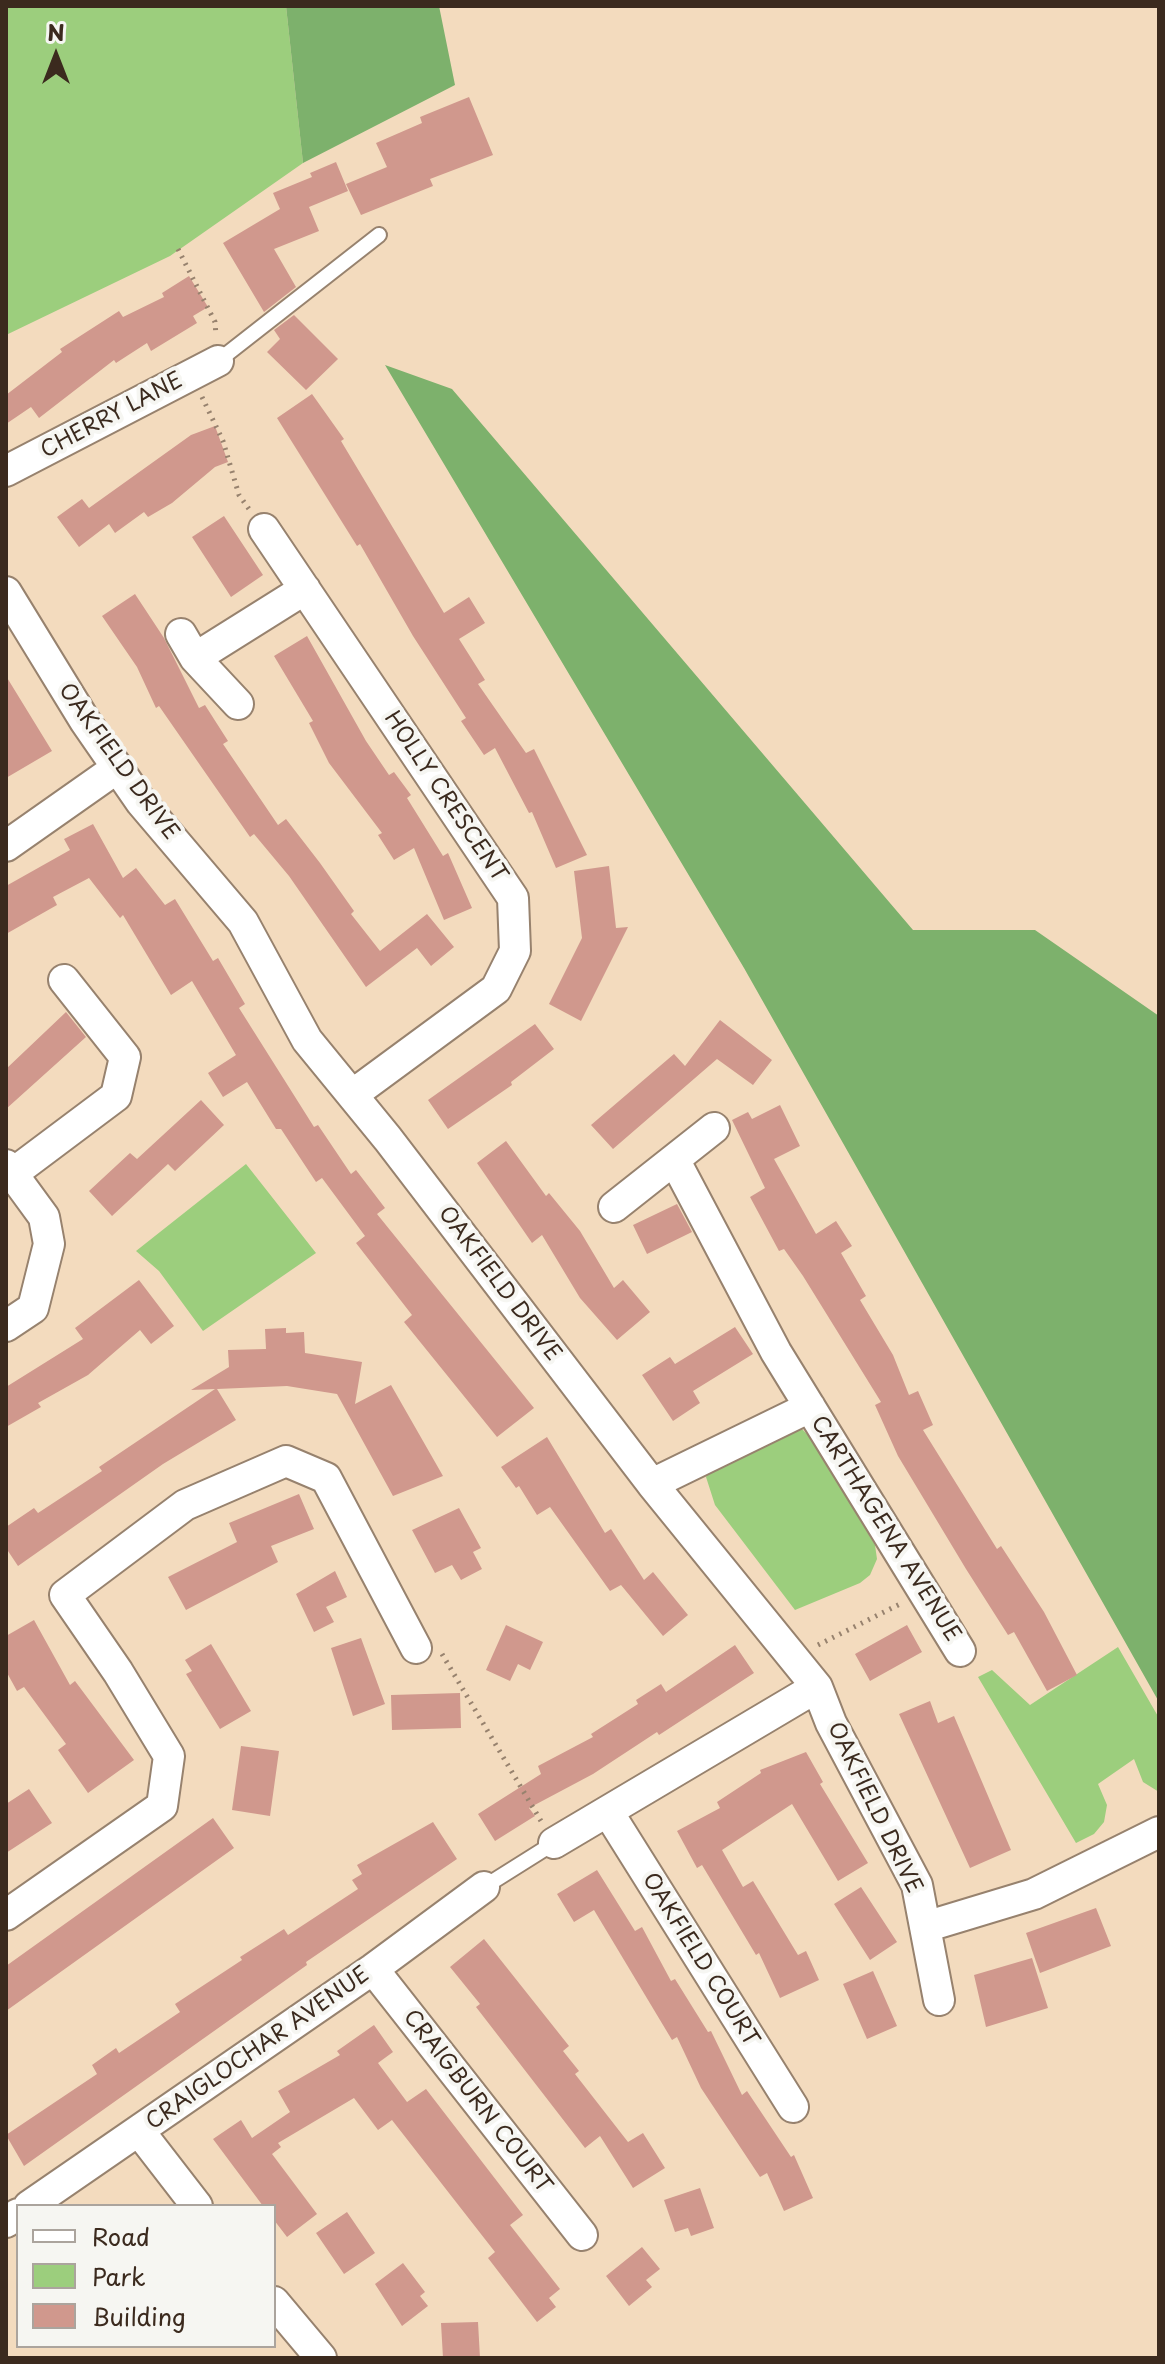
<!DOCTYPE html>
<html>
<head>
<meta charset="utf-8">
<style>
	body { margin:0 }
	#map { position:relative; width:1165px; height:2364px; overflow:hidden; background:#f3dbbe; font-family:"Playpen Sans",sans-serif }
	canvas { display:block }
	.frame { position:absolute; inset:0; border:8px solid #3b2a1e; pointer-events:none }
	.legend { position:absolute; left:16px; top:2204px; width:260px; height:144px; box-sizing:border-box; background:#f6f6f2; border:2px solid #aba49d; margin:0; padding:10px 14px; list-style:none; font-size:24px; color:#3b2a1e }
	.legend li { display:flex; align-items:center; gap:16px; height:40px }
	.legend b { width:40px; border:2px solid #aba49d }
	.north { position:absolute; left:16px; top:16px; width:80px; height:80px; -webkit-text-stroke:6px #f6f6f2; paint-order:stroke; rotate:0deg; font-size:22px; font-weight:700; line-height:32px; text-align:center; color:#3b2a1e }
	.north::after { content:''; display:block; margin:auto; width:28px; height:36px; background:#3b2a1e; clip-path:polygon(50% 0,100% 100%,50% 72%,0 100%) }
</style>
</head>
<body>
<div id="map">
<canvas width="1165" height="2364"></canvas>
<div class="frame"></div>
<ul class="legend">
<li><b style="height:10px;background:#fff"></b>Road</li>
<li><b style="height:22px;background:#9cce7d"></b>Park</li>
<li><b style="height:22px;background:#d0988d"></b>Building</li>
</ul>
<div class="north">N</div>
</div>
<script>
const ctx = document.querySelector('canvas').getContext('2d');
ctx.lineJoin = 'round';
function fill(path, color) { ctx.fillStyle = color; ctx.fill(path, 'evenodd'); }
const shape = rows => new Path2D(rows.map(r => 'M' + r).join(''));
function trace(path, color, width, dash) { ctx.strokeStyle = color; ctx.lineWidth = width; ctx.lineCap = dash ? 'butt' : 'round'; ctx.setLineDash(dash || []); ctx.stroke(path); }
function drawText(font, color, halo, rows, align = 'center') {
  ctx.font = font + ' "Playpen Sans",sans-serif'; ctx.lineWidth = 8; ctx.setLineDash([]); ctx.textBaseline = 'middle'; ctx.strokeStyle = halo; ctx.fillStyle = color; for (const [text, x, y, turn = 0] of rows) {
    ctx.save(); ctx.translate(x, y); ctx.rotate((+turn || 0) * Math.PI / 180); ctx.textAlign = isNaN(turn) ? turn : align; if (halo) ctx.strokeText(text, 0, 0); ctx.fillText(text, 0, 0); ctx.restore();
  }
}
const green = shape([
	[6,6,286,6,303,163,170,256,6,335],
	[246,1164,316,1253,203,1331,159,1271,136,1251],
	[789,1424,801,1428,812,1439,875,1545,877,1559,870,1575,860,1583,795,1610,715,1505,706,1477,712,1467],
	[1118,1647,1159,1718,1159,1792,1143,1782,1134,1759,1098,1784,1107,1805,1104,1822,1094,1834,1076,1843,978,1677,992,1670,1030,1705]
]);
const forest = shape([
	[286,6,439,6,455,85,303,163],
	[385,365,452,389,913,930,1035,930,1159,1016,1159,1702,744,968]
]);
const building = shape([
	[469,97,493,155,430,179,433,186,361,215,346,184,387,167,376,143,422,123,420,117],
	[336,162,348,191,309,207,319,231,274,249,296,287,264,312,223,243,280,209,273,193,312,177,310,173],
	[189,276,208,307,193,316,197,323,151,351,147,343,116,363,114,360,39,418,31,407,6,424,6,395,62,352,60,349,119,311,123,317,164,297,162,293],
	[294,315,338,359,306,390,267,352,280,339,274,330],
	[312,394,344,439,341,441,444,613,469,597,485,623,459,639,485,680,478,684,526,753,534,749,587,855,556,868,532,812,529,813,495,748,484,755,461,721,466,718,413,636,360,544,357,546,277,418],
	[215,426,228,462,215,467,172,503,148,517,144,512,115,533,109,524,79,547,57,517,82,499,89,508,191,435],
	[224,516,263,575,231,597,192,537],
	[135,594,164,638,199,708,205,705,228,741,223,744,278,825,286,819,320,863,354,911,351,914,380,951,427,914,454,947,431,966,417,948,366,987,289,876,254,834,250,837,159,706,156,708,137,667,102,616],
	[307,636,366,741,389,775,394,772,411,795,407,798,443,856,448,853,472,908,444,920,414,848,394,860,378,835,382,833,329,763,309,723,313,721,274,656],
	[6,676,52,751,6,778],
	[93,824,123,878,136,868,165,905,175,899,213,961,218,958,245,1004,239,1008,314,1127,318,1125,351,1174,356,1170,385,1208,377,1214,534,1408,497,1437,404,1322,412,1315,356,1243,365,1236,322,1178,316,1182,281,1129,276,1129,247,1082,223,1097,208,1073,236,1055,192,981,171,995,123,915,120,918,89,878,53,897,57,905,6,934,6,886,70,850,64,839],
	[609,866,616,928,628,927,581,1021,549,1004,582,938,574,871],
	[66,1012,86,1037,6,1109,6,1069],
	[720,1020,772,1060,753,1085,717,1059,613,1149,591,1125,674,1054,685,1066],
	[535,1024,554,1049,511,1082,512,1085,448,1129,428,1100],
	[201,1100,224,1125,175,1171,168,1164,112,1216,89,1191,130,1153,137,1159],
	[780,1105,800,1146,774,1159,816,1234,836,1221,852,1246,841,1253,866,1296,860,1300,893,1355,909,1395,918,1391,933,1425,923,1430,997,1549,1001,1546,1044,1612,1077,1675,1047,1691,1014,1632,1008,1635,966,1569,898,1456,875,1405,881,1402,803,1276,784,1249,779,1251,750,1197,765,1188,732,1120,748,1112,752,1119],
	[506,1141,546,1196,549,1193,580,1231,614,1288,623,1280,650,1312,617,1340,580,1298,542,1235,532,1243,477,1163],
	[677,1204,692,1232,647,1254,633,1225],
	[139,1280,174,1326,151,1344,140,1330,88,1375,38,1403,41,1407,6,1427,6,1387,83,1339,75,1328],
	[735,1327,753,1354,693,1391,700,1403,673,1421,642,1375,670,1357,675,1364],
	[286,1328,286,1333,304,1332,305,1353,362,1362,355,1404,391,1385,443,1476,393,1496,337,1394,287,1386,217,1389,236,1420,163,1464,18,1566,6,1548,6,1527,34,1508,38,1513,102,1471,99,1467,215,1389,191,1390,229,1367,228,1350,266,1349,265,1329],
	[547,1437,605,1533,611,1529,644,1580,653,1572,688,1615,663,1636,621,1585,610,1591,550,1507,537,1515,519,1486,516,1488,501,1467],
	[299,1494,314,1529,271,1546,278,1562,186,1610,168,1577,237,1542,229,1523],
	[459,1508,481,1548,473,1552,482,1569,461,1580,452,1565,435,1573,412,1530],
	[335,1571,347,1597,326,1607,334,1622,314,1632,296,1594],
	[34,1620,70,1685,75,1681,134,1760,88,1793,58,1750,66,1744,24,1687,17,1691,6,1671,6,1636],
	[506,1625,543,1642,530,1670,518,1664,510,1681,486,1670],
	[907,1625,922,1652,870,1681,855,1654],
	[361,1638,385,1704,353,1716,331,1648],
	[211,1644,251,1711,220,1729,186,1674,192,1671,185,1660],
	[735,1645,754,1673,659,1735,657,1732,593,1774,529,1808,535,1816,495,1841,478,1814,541,1774,538,1766,593,1737,591,1734,638,1704,636,1700,661,1684,666,1692],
	[460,1693,461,1728,392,1730,391,1695],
	[930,1701,938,1723,954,1716,1011,1850,970,1868,899,1714],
	[241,1746,279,1751,270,1816,232,1810],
	[806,1752,823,1782,820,1784,868,1863,838,1881,792,1804,722,1850,743,1887,753,1881,798,1955,806,1951,819,1980,780,1998,759,1953,756,1955,702,1865,697,1868,677,1831,720,1808,717,1802,761,1773,760,1770],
	[29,1789,52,1823,6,1853,6,1804],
	[213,1818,234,1848,6,2011,6,1966],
	[433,1822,457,1859,306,1962,307,1965,24,2166,6,2135,97,2074,92,2065,116,2048,119,2053,180,2012,175,2004,242,1960,240,1957,284,1929,288,1935,358,1889,352,1880,362,1874,357,1865],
	[597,1870,635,1931,642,1927,671,1981,675,1979,708,2032,711,2031,742,2095,747,2091,791,2157,794,2155,813,2198,784,2211,767,2173,760,2177,701,2088,677,2037,672,2040,594,1910,574,1922,557,1894],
	[861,1887,897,1942,870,1960,834,1904],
	[1096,1908,1111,1946,1040,1973,1026,1933],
	[484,1939,569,2046,563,2051,579,2071,575,2074,628,2142,643,2133,665,2168,633,2188,600,2136,585,2148,476,2007,480,2004,450,1967],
	[1032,1958,1048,2008,986,2027,974,1975],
	[873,1971,897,2026,867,2039,843,1984],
	[374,2025,393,2052,378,2063,407,2102,426,2089,523,2215,510,2225,560,2289,549,2298,556,2307,537,2322,488,2258,495,2252,392,2120,378,2130,354,2098,278,2143,281,2147,272,2154,317,2214,287,2237,274,2220,274,2206,263,2206,213,2139,241,2120,252,2138,290,2112,278,2091,340,2055,337,2051],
	[700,2188,714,2228,691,2236,688,2228,675,2232,664,2200],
	[347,2212,375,2253,344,2274,316,2233],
	[642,2247,660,2269,646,2280,652,2287,629,2306,606,2276],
	[403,2263,425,2292,420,2296,428,2306,402,2326,375,2284],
	[478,2322,480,2358,443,2358,441,2323]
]);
const path = shape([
	[178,249,215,322,216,336],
	[202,397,223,441,239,495,249,509],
	[818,1645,902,1603],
	[442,1654,541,1821]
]);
const service = shape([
	[218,361,379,235],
	[484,1887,554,1843]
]);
const minor = shape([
	[6,471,218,361],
	[264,529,513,898,515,951,496,989,352,1095],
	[6,592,85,721,141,802,243,922,307,1040,388,1139,652,1484,817,1687,831,1723,917,1885,939,2000],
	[181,634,195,658,238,704],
	[195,658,305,589],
	[6,846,117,768],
	[675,1161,776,1352,960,1651],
	[6,1165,44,1217,49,1244,33,1308,6,1326],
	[12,1174,116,1096,125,1057,64,980],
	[614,1207,714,1128],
	[652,1484,810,1407],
	[608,1812,793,2107],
	[554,1843,817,1687],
	[6,1915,162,1806,169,1756,118,1672,65,1595,185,1505,286,1461,326,1478,416,1648],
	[925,1927,1034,1894,1159,1832],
	[373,1969,582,2235],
	[139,2131,197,2206],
	[29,2206,373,1969,484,1887],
	[6,2222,18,2214],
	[274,2302,321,2358]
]);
const streetNames = [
	["CHERRY LANE",112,416,-28],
	["OAKFIELD DRIVE",118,762,54],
	["HOLLY CRESCENT",445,797,56],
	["OAKFIELD DRIVE",499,1284,53],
	["CARTHAGENA AVENUE",885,1529,58],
	["OAKFIELD DRIVE",874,1808,64],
	["OAKFIELD COURT",700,1960,58],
	["CRAIGLOCHAR AVENUE",258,2049,-35],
	["CRAIGBURN COURT",477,2102,52]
];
fill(green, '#9cce7d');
fill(forest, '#7db16c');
fill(building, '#d0988d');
trace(service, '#97826e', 18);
trace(minor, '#97826e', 34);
trace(path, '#97826e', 5, [2, 6]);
trace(service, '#fff', 14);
trace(minor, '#fff', 30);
drawText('22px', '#3b2a1e', '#f6f6f2', streetNames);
</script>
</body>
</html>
